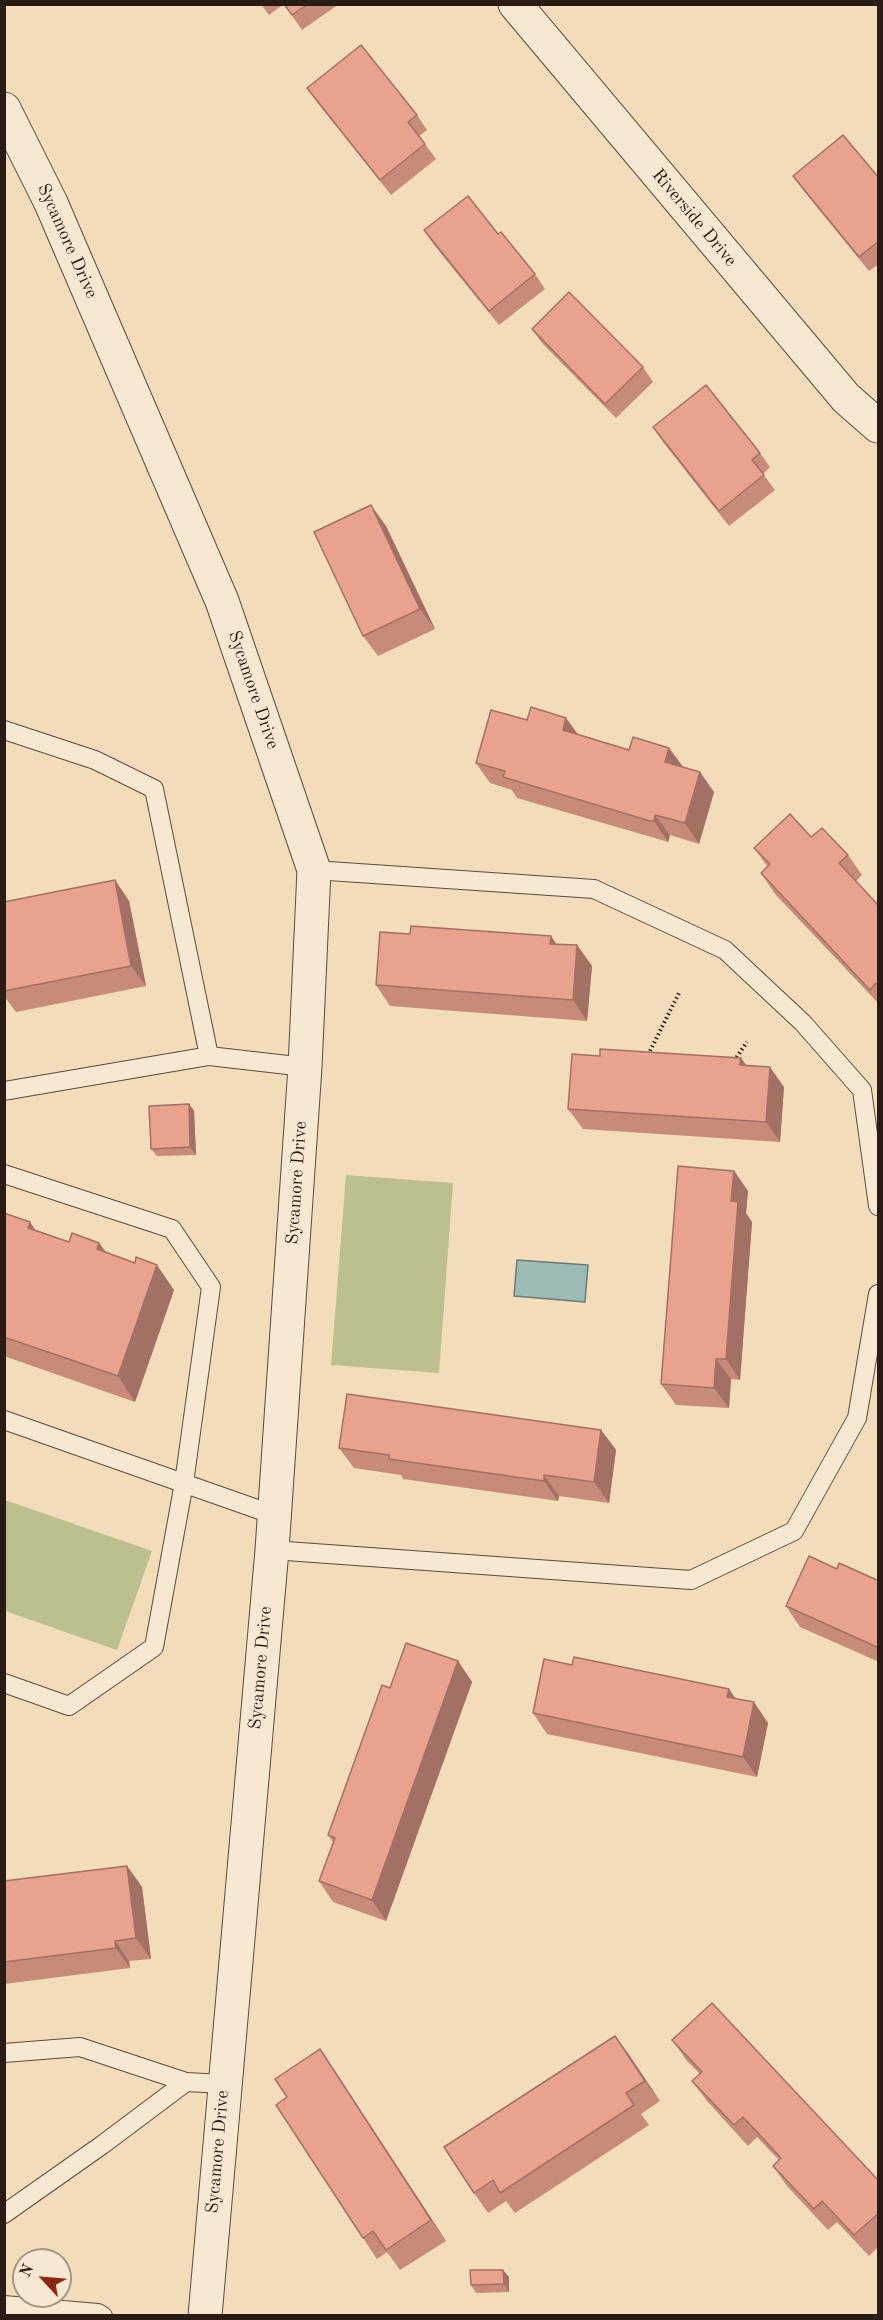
<!DOCTYPE html>
<html>
<head>
<meta charset="utf-8">
<style>
	body { margin:0 }
	#map { position:relative; width:883px; height:2320px; overflow:hidden; background:#f2dcba; font-family:"Old Standard TT",serif }
	canvas { display:block }
	.frame { position:absolute; inset:0; border:6px solid #2a1c15; pointer-events:none }
	.north { position:absolute; left:12px; top:2248px; width:60px; height:60px; box-sizing:border-box; background:#f7e8d2; border:2px solid #a59686; border-radius:50%; rotate:296deg; font-size:16px; font-weight:700; line-height:24px; text-align:center; color:#2a1c15 }
	.north::after { content:''; display:block; margin:auto; width:21px; height:27px; background:#8f2418; clip-path:polygon(50% 0,100% 100%,50% 72%,0 100%) }
</style>
</head>
<body>
<div id="map">
<canvas width="883" height="2320"></canvas>
<div class="frame"></div>
<div class="north">N</div>
</div>
<script>
const ctx = document.querySelector('canvas').getContext('2d');
ctx.lineJoin = 'round';
function fill(path, color) { ctx.fillStyle = color; ctx.fill(path, 'evenodd'); }
const shape = rows => new Path2D(rows.map(r => 'M' + r).join(''));
function trace(path, color, width, dash) { ctx.strokeStyle = color; ctx.lineWidth = width; ctx.lineCap = dash ? 'butt' : 'round'; ctx.setLineDash(dash || []); ctx.stroke(path); }
function drawText(font, color, halo, rows, align = 'center') {
  ctx.font = font + ' "Old Standard TT",serif'; ctx.lineWidth = 4.5; ctx.setLineDash([]); ctx.textBaseline = 'middle'; ctx.strokeStyle = halo; ctx.fillStyle = color; for (const [text, x, y, turn = 0] of rows) {
    ctx.save(); ctx.translate(x, y); ctx.rotate((+turn || 0) * Math.PI / 180); ctx.textAlign = isNaN(turn) ? turn : align; if (halo) ctx.strokeText(text, 0, 0); ctx.fillText(text, 0, 0); ctx.restore();
  }
}
const green = shape([
	[346,1175,453,1183,439,1373,331,1365],
	[5,1500,152,1551,117,1650,5,1611]
]);
const water = shape([
	[517,1260,588,1265,585,1302,514,1296,517,1260]
]);
const path = shape([
	[648,1055,680,991],
	[734,1061,747,1042]
]);
const service = shape([
	[4,730,95,760,154,789,209,1056],
	[314,870,594,889,725,950,803,1023,862,1090,878,1206],
	[4,1091,209,1056,305,1067],
	[4,1174,172,1229,211,1287,184,1483,154,1647,69,1706,4,1683],
	[4,1420,274,1515],
	[272,1550,691,1580,794,1531,857,1418,878,1294],
	[4,2053,80,2047,186,2082,224,2084],
	[4,2214,102,2145,186,2082],
	[4,2305,98,2313,103,2316]
]);
const minor = shape([
	[515,4,846,398,878,426],
	[4,109,51,203,222,601,314,870,305,1067,272,1550,205,2316]
]);
const wall = shape([
	[261,4,284,4,269,15],
	[284,4,339,4,302,30],
	[307,88,417,115,427,130,419,136,436,159,391,195,317,102],
	[793,176,879,178,879,264,869,271,803,190],
	[424,230,498,234,535,274,545,289,499,325,434,245],
	[532,329,643,367,653,382,616,418,542,343],
	[653,427,760,453,770,467,763,474,775,490,729,526,663,442],
	[386,526,435,629,378,656,363,636],
	[566,718,578,734,629,750,669,748,683,767,714,792,699,844,670,835,668,842,665,841,517,798,512,790,490,783,476,763,527,720],
	[811,837,848,855,862,875,856,881,879,906,879,1004,775,894,761,873,768,867,754,848],
	[115,880,129,901,146,986,16,1012,4,996,4,902],
	[410,934,551,936,556,944,577,945,592,966,587,1021,390,1006,376,985],
	[600,1056,741,1058,746,1065,784,1087,780,1142,583,1129,568,1109],
	[189,1104,194,1111,196,1155,157,1156,151,1149],
	[734,1171,748,1191,746,1213,752,1222,740,1380,731,1379,729,1408,676,1405,661,1384],
	[4,1213,36,1230,69,1242,99,1243,106,1252,174,1290,135,1402,4,1356],
	[601,1430,616,1450,609,1503,559,1496,558,1501,403,1479,401,1475,354,1468,339,1448],
	[837,1569,879,1581,879,1662,800,1627,786,1606],
	[458,1661,472,1682,386,1921,333,1902,319,1881,333,1842,328,1835,390,1688],
	[572,1665,729,1689,735,1698,768,1723,757,1777,547,1734,533,1713],
	[127,1866,142,1887,151,1959,129,1961,130,1968,4,1984,4,1881],
	[615,2036,660,2101,641,2114,649,2125,515,2213,506,2201,488,2213,474,2193],
	[672,2040,879,2181,879,2246,869,2256,837,2222,828,2230,787,2186,773,2166,779,2160,757,2137,748,2146,707,2101,692,2081,700,2074,687,2061],
	[334,2070,446,2241,400,2270,387,2252,377,2259,363,2238,287,2097],
	[509,2277,509,2292,476,2293,471,2285]
]);
const shadedWall = shape([
	[371,505,386,526,435,629,420,609],
	[566,718,580,738,563,730],
	[669,748,684,768,665,762],
	[700,772,714,792,699,844,685,823],
	[655,815,670,835,668,842,654,821],
	[115,880,129,901,146,986,131,966],
	[551,936,565,957,550,944],
	[577,945,592,966,587,1021,573,1000],
	[741,1058,755,1078,740,1065],
	[770,1067,784,1087,780,1142,766,1122],
	[189,1104,194,1111,196,1155,190,1147],
	[734,1171,748,1191,746,1213,752,1222,740,1380,726,1359,731,1201],
	[30,1222,47,1247,28,1228],
	[99,1243,117,1268,97,1249],
	[157,1265,174,1290,135,1402,118,1376],
	[716,1359,731,1379,729,1408,714,1388],
	[601,1430,616,1450,609,1503,594,1482],
	[544,1475,559,1496,558,1501,544,1481],
	[458,1661,472,1682,386,1921,372,1900],
	[729,1689,743,1710,727,1697],
	[754,1702,768,1723,757,1777,743,1757],
	[127,1866,142,1887,151,1959,136,1938],
	[115,1941,129,1961,130,1968,116,1948],
	[615,2036,630,2056,660,2101,645,2081],
	[320,2049,334,2070,446,2241,431,2220],
	[503,2270,509,2277,509,2292,504,2284]
]);
const building = shape([
	[284,4,308,4,292,15,284,4],
	[361,45,417,115,408,122,425,144,380,180,307,88,361,45],
	[843,135,879,178,879,241,859,257,793,176,843,135],
	[468,196,498,234,501,232,535,274,489,311,424,230,468,196],
	[569,292,643,367,605,404,532,329,569,292],
	[706,385,760,453,752,460,764,475,719,511,653,427,706,385],
	[371,505,420,609,363,636,314,532,371,505],
	[531,707,566,718,563,730,629,750,633,737,669,748,665,762,700,772,685,823,655,815,654,821,650,821,503,777,505,771,476,763,491,710,527,720,531,707],
	[790,814,811,837,822,828,848,855,839,863,879,906,879,986,876,983,870,990,761,873,770,864,754,848,790,814],
	[115,880,131,966,4,991,4,902,115,880],
	[411,926,551,936,550,944,577,945,573,1000,376,985,380,932,410,934,411,926],
	[600,1049,741,1058,740,1065,770,1067,766,1122,568,1109,572,1054,600,1056,600,1049],
	[189,1104,190,1147,151,1149,149,1106,189,1104],
	[678,1166,734,1171,731,1201,738,1202,726,1359,716,1359,714,1388,661,1384,678,1166],
	[4,1213,30,1222,28,1228,69,1242,72,1233,99,1243,97,1249,135,1263,136,1257,157,1265,118,1376,4,1337,4,1213],
	[347,1394,601,1430,594,1482,544,1475,544,1481,389,1459,389,1455,339,1448,347,1394],
	[809,1556,837,1569,839,1563,879,1581,879,1648,786,1606,809,1556],
	[406,1643,458,1661,372,1900,319,1881,335,1838,328,1835,382,1685,390,1688,406,1643],
	[574,1657,729,1689,727,1697,754,1702,743,1757,533,1713,544,1659,572,1665,574,1657],
	[127,1866,136,1938,115,1941,116,1948,4,1962,4,1881,127,1866],
	[712,2003,879,2181,879,2213,854,2235,822,2201,814,2209,773,2166,781,2158,743,2117,734,2125,692,2081,702,2072,672,2040,712,2003],
	[615,2036,645,2081,626,2093,634,2105,500,2193,493,2180,474,2193,444,2147,615,2036],
	[320,2049,431,2220,386,2250,373,2231,363,2238,276,2105,287,2097,275,2079,320,2049],
	[470,2270,503,2270,504,2284,471,2285,470,2270]
]);
const streetNames = [
	["Riverside Drive",694,218,50],
	["Sycamore Drive",67,241,66],
	["Sycamore Drive",253,690,71],
	["Sycamore Drive",297,1183,-86],
	["Sycamore Drive",261,1668,-85],
	["Sycamore Drive",218,2152,-85]
];
fill(green, '#bcc08f');
fill(water, '#9cbbb4');
trace(water, '#6e7b74', 1.5);
trace(service, '#5c4c3e', 20);
trace(minor, '#5c4c3e', 35);
trace(path, '#2a1c15', 4, [1.5, 3]);
trace(service, '#f7e8d2', 18);
trace(minor, '#f7e8d2', 33);
fill(wall, '#c88b7a');
fill(shadedWall, '#a27163');
fill(building, '#e8a28e');
trace(building, '#a27163', 1.5);
drawText('18px', '#2a1c15', '#f7e8d2', streetNames);
</script>
</body>
</html>
